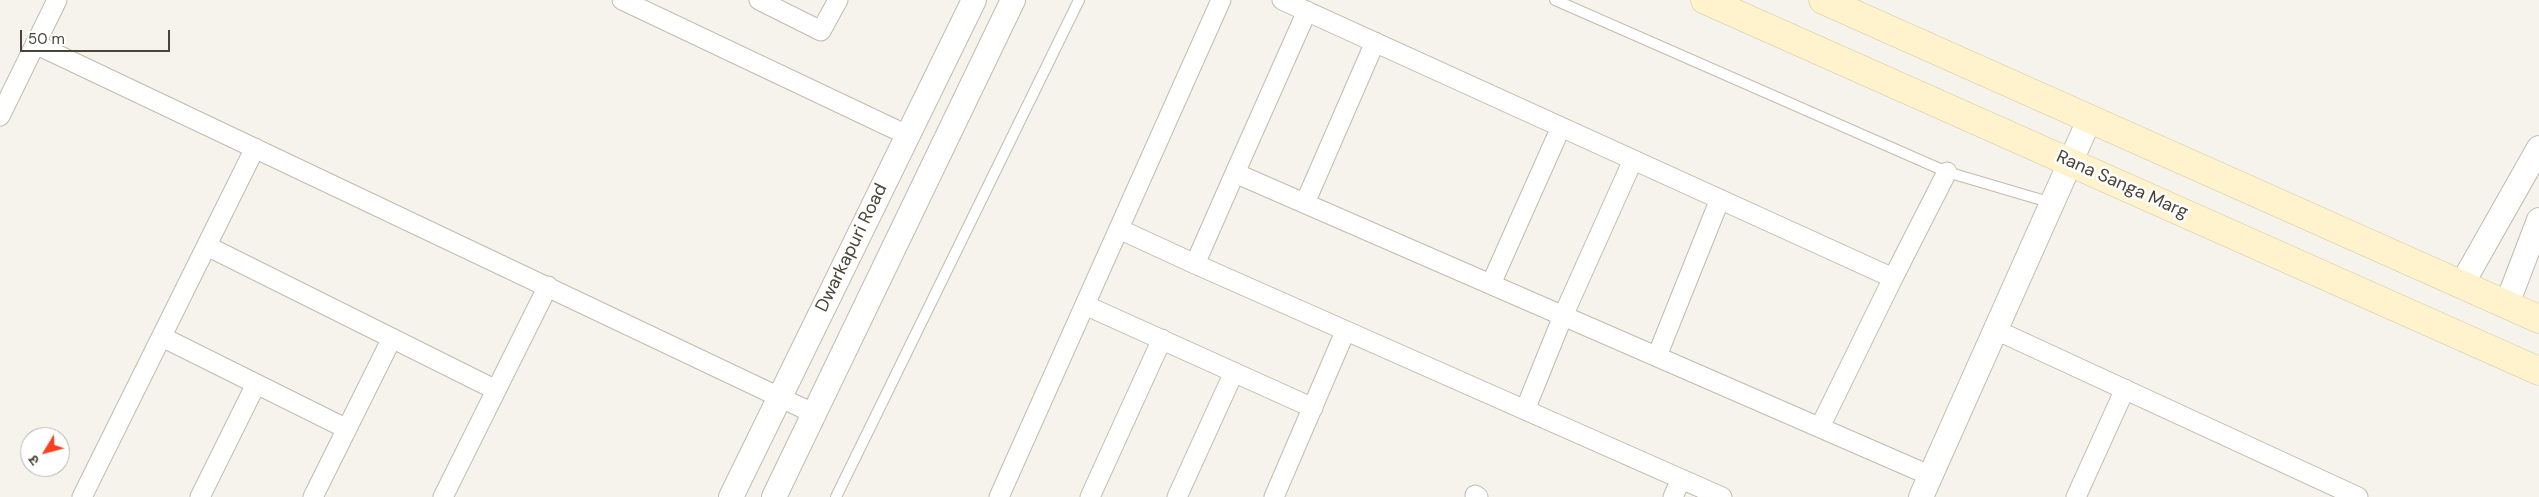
<!DOCTYPE html>
<html>
<head>
<meta charset="utf-8">
<style>
	body { margin:0 }
	#map { position:relative; width:2539px; height:497px; overflow:hidden; background:#f6f3ec; font-family:"DM Sans","Noto Sans Devanagari",sans-serif }
	canvas { display:block }
	.north { position:absolute; left:20px; top:427px; width:50px; height:50px; box-sizing:border-box; background:#fff; border:1px solid #b7b4b0; border-radius:50%; rotate:233deg; font-size:14px; font-weight:700; line-height:20px; text-align:center; color:#4b4439 }
	.north::after { content:''; display:block; margin:auto; width:18px; height:22px; background:#fc3f1d; clip-path:polygon(50% 0,100% 100%,50% 72%,0 100%) }
	.scale { position:absolute; left:20px; top:30px; width:150px; height:22px; box-sizing:border-box; border:2px solid #4b4439; border-top:0; padding-left:6px; font-size:15px; line-height:18px; white-space:nowrap; color:#4b4439; -webkit-text-stroke:4px #fff; paint-order:stroke }
</style>
</head>
<body>
<div id="map">
<canvas width="2539" height="497"></canvas>
<div class="north">उ</div>
<div class="scale">50 m</div>
</div>
<script>
const ctx = document.querySelector('canvas').getContext('2d');
ctx.lineJoin = 'round';
const shape = rows => new Path2D(rows.map(r => 'M' + r).join(''));
function trace(path, color, width, dash) { ctx.strokeStyle = color; ctx.lineWidth = width; ctx.lineCap = dash ? 'butt' : 'round'; ctx.setLineDash(dash || []); ctx.stroke(path); }
function drawText(font, color, halo, rows, align = 'center') {
  ctx.font = font + ' "DM Sans",sans-serif'; ctx.lineWidth = 5; ctx.setLineDash([]); ctx.textBaseline = 'middle'; ctx.strokeStyle = halo; ctx.fillStyle = color; for (const [text, x, y, turn = 0] of rows) {
    ctx.save(); ctx.translate(x, y); ctx.rotate((+turn || 0) * Math.PI / 180); ctx.textAlign = isNaN(turn) ? turn : align; if (halo) ctx.strokeText(text, 0, 0); ctx.fillText(text, 0, 0); ctx.restore();
  }
}
const service = shape([
	[1555,0,1947,172,2052,203],
	[836,497,1079,0]
]);
const minor = shape([
	[622,0,907,135],
	[759,0,821,31,838,0],
	[1282,0,1893,278,1820,427],
	[35,44,815,414],
	[0,116,57,0],
	[1235,173,1307,11],
	[1305,203,1375,42],
	[1119,229,1195,264],
	[207,246,496,390],
	[1893,278,1947,172],
	[1491,284,1561,127],
	[1085,305,1313,408],
	[1996,330,2358,497],
	[162,337,347,429],
	[1657,356,1720,199],
	[1525,410,1563,316,1633,160],
	[1475,495,1478,497],
	[82,497,255,148],
	[200,497,256,384],
	[313,497,392,338],
	[443,497,548,286],
	[999,497,1221,0],
	[1090,497,1162,339],
	[1177,497,1234,372],
	[1274,497,1345,332],
	[1673,497,1681,479],
	[1722,497,1195,264,1235,173,1931,476],
	[2076,497,2125,389]
]);
const tertiary = shape([
	[2462,284,2539,148],
	[2507,304,2539,220],
	[731,497,974,0],
	[774,497,1013,0],
	[1921,497,2090,118]
]);
const secondary = shape([
	[1705,0,2539,371],
	[1823,0,2539,319]
]);
const streetNames = [
	["Rana Sanga Marg",2122,185,24],
	["Dwarkapuri Road",852,248,-64]
];
trace(service, '#c2bbae', 12);
trace(minor, '#c2bbae', 21);
trace(tertiary, '#c2bbae', 26);
trace(secondary, '#d6c79b', 29);
trace(service, '#fff', 10);
trace(minor, '#fff', 19);
trace(tertiary, '#fff', 24);
trace(secondary, '#fff3cd', 28);
drawText('18px', '#4b4439', '#fff', streetNames);
</script>
</body>
</html>
